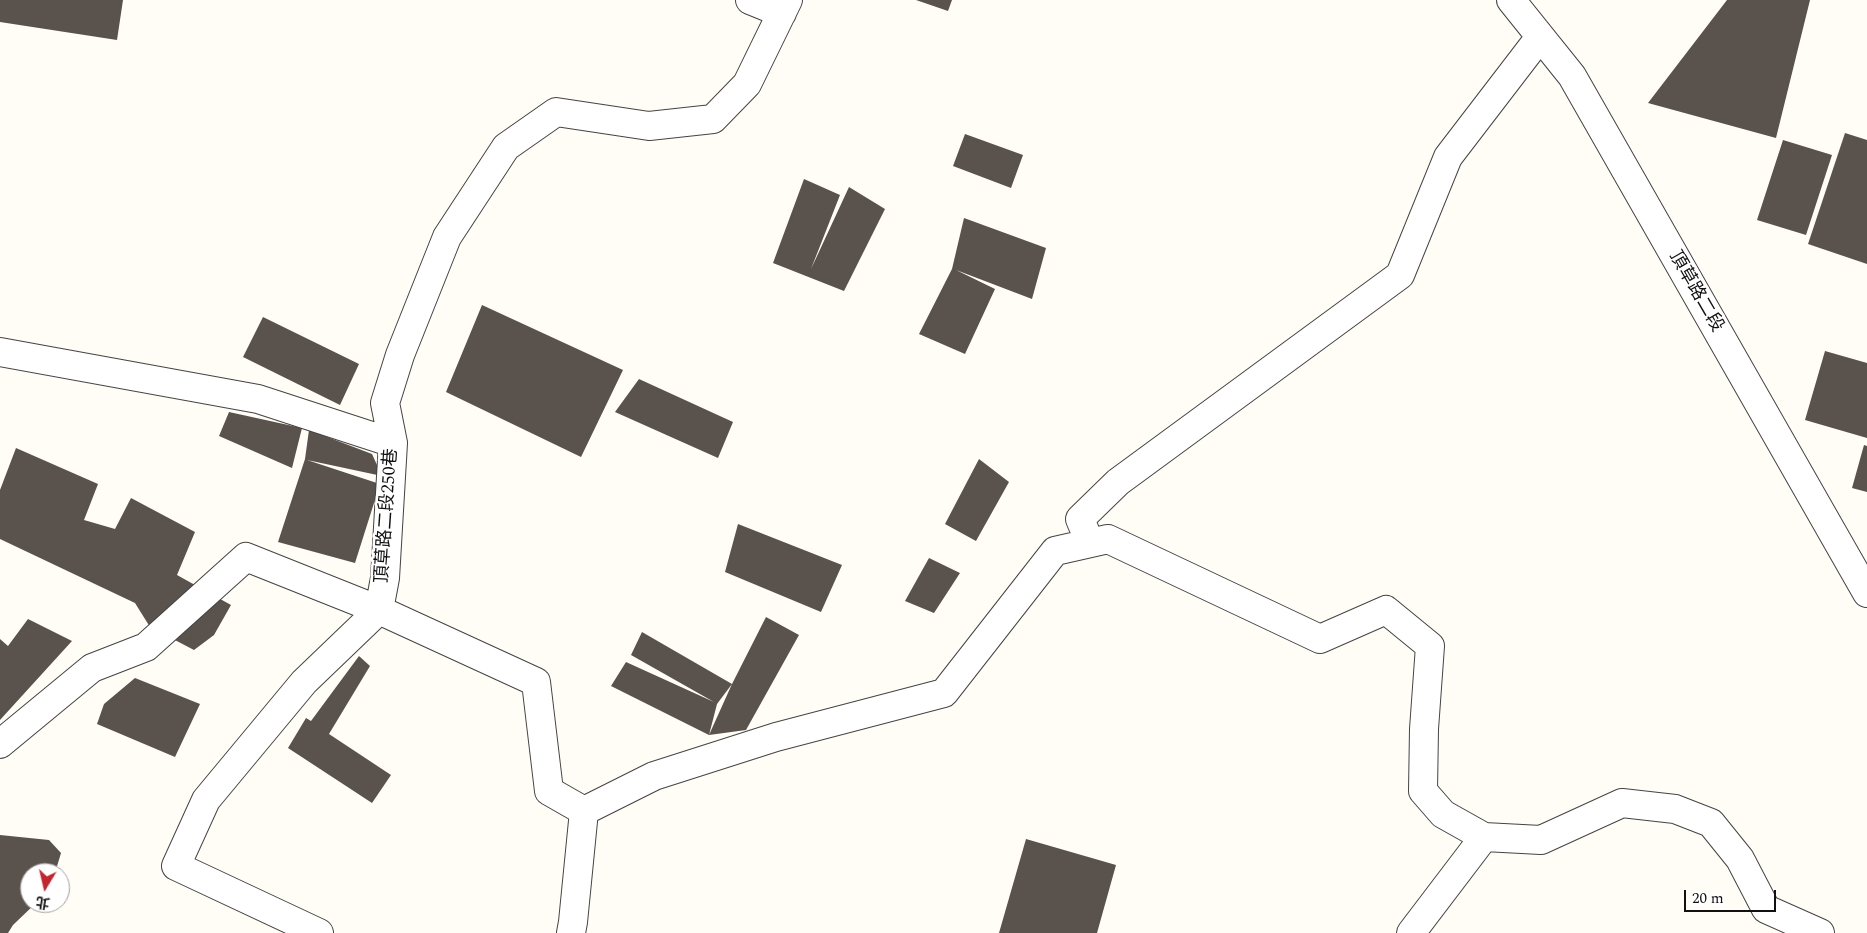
<!DOCTYPE html>
<html>
<head>
<meta charset="utf-8">
<style>
	body { margin:0 }
	#map { position:relative; width:1867px; height:933px; overflow:hidden; background:#fffdf5; font-family:Spectral,"Noto Sans TC",serif }
	canvas { display:block }
	.north { position:absolute; left:20px; top:863px; width:50px; height:50px; box-sizing:border-box; background:#fff; border:1px solid #a0a0a0; border-radius:50%; rotate:189deg; font-size:14px; font-weight:700; line-height:20px; text-align:center; color:#111 }
	.north::after { content:''; display:block; margin:auto; width:18px; height:22px; background:#c4262e; clip-path:polygon(50% 0,100% 100%,50% 72%,0 100%) }
	.scale { position:absolute; left:1684px; top:890px; width:92px; height:22px; box-sizing:border-box; border:2px solid #111; border-top:0; padding-left:6px; font-size:15px; line-height:18px; white-space:nowrap; color:#111; -webkit-text-stroke:4px #fff; paint-order:stroke }
</style>
</head>
<body>
<div id="map">
<canvas width="1867" height="933"></canvas>
<div class="north">北</div>
<div class="scale">20 m</div>
</div>
<script>
const ctx = document.querySelector('canvas').getContext('2d');
ctx.lineJoin = 'round';
function fill(path, color) { ctx.fillStyle = color; ctx.fill(path, 'evenodd'); }
const shape = rows => new Path2D(rows.map(r => 'M' + r).join(''));
function trace(path, color, width, dash) { ctx.strokeStyle = color; ctx.lineWidth = width; ctx.lineCap = dash ? 'butt' : 'round'; ctx.setLineDash(dash || []); ctx.stroke(path); }
function drawText(font, color, halo, rows, align = 'center') {
  ctx.font = font + ' Spectral,"Noto Sans TC",serif'; ctx.lineWidth = 5; ctx.setLineDash([]); ctx.textBaseline = 'middle'; ctx.strokeStyle = halo; ctx.fillStyle = color; for (const [text, x, y, turn = 0] of rows) {
    ctx.save(); ctx.translate(x, y); ctx.rotate((+turn || 0) * Math.PI / 180); ctx.textAlign = isNaN(turn) ? turn : align; if (halo) ctx.strokeText(text, 0, 0); ctx.fillText(text, 0, 0); ctx.restore();
  }
}
const building = shape([
	[0,0,123,0,117,40,0,22],
	[916,0,952,0,948,11],
	[1727,0,1810,0,1776,138,1648,103],
	[1845,133,1867,140,1867,264,1808,244],
	[965,134,1023,155,1011,188,953,166],
	[1783,140,1832,155,1806,235,1757,220],
	[804,179,840,195,811,269,849,187,885,209,844,291,773,263],
	[964,218,1046,248,1032,299,956,270,995,289,965,354,919,334,952,269],
	[482,305,623,370,581,457,446,392],
	[263,317,359,364,340,405,243,357],
	[1825,351,1867,363,1867,438,1805,420],
	[639,379,733,422,718,458,615,412],
	[229,412,302,428,292,468,219,436],
	[309,430,372,454,382,476,307,460,380,484,355,563,278,542,305,459],
	[1864,445,1867,446,1867,492,1852,488],
	[16,448,98,484,84,520,115,529,131,498,195,532,177,575,231,605,214,635,194,650,150,627,135,603,0,539,0,490],
	[979,459,1009,482,976,541,945,524],
	[738,524,842,565,821,612,725,572],
	[929,558,960,573,934,613,905,601],
	[766,617,799,635,746,730,709,735,611,686,626,662,714,702,631,655,642,632,732,684],
	[732,684,709,735,717,704],
	[28,619,72,641,0,720,0,639,8,646],
	[359,656,370,666,329,734,391,775,372,803,288,748,306,718,311,721],
	[135,678,200,704,175,757,97,724,104,704],
	[0,835,49,840,61,853,55,873,30,873,30,903,36,903,13,925,8,933,0,933],
	[1026,839,1116,865,1097,933,999,933]
]);
const minor = shape([
	[750,0,782,13],
	[1511,0,1572,76,1867,593],
	[0,352,258,399,393,443],
	[1090,543,1080,519,1118,482,1400,275,1448,157,1540,37],
	[0,744,92,668,146,647,246,557,379,610,536,682,549,791,584,811,654,776,776,737,944,693,1055,551,1108,539,1320,639,1386,610,1430,646,1424,729,1423,791,1443,814,1484,837,1541,840,1622,803,1675,809,1711,823,1740,859,1766,909,1820,933],
	[319,933,176,866,206,800,304,682,379,610,385,578,393,443,385,403,400,355,447,237,506,147,556,112,649,126,713,119,747,84,788,0],
	[571,933,573,922,584,811],
	[1411,933,1484,837]
]);
const streetNames = [
	["頂草路二段",1695,292,60],
	["頂草路二段250巷",388,516,-86]
];
fill(building, '#5a524d');
trace(minor, '#444', 30);
trace(minor, '#fff', 28);
drawText('18px', '#111', '#fff', streetNames);
</script>
</body>
</html>
